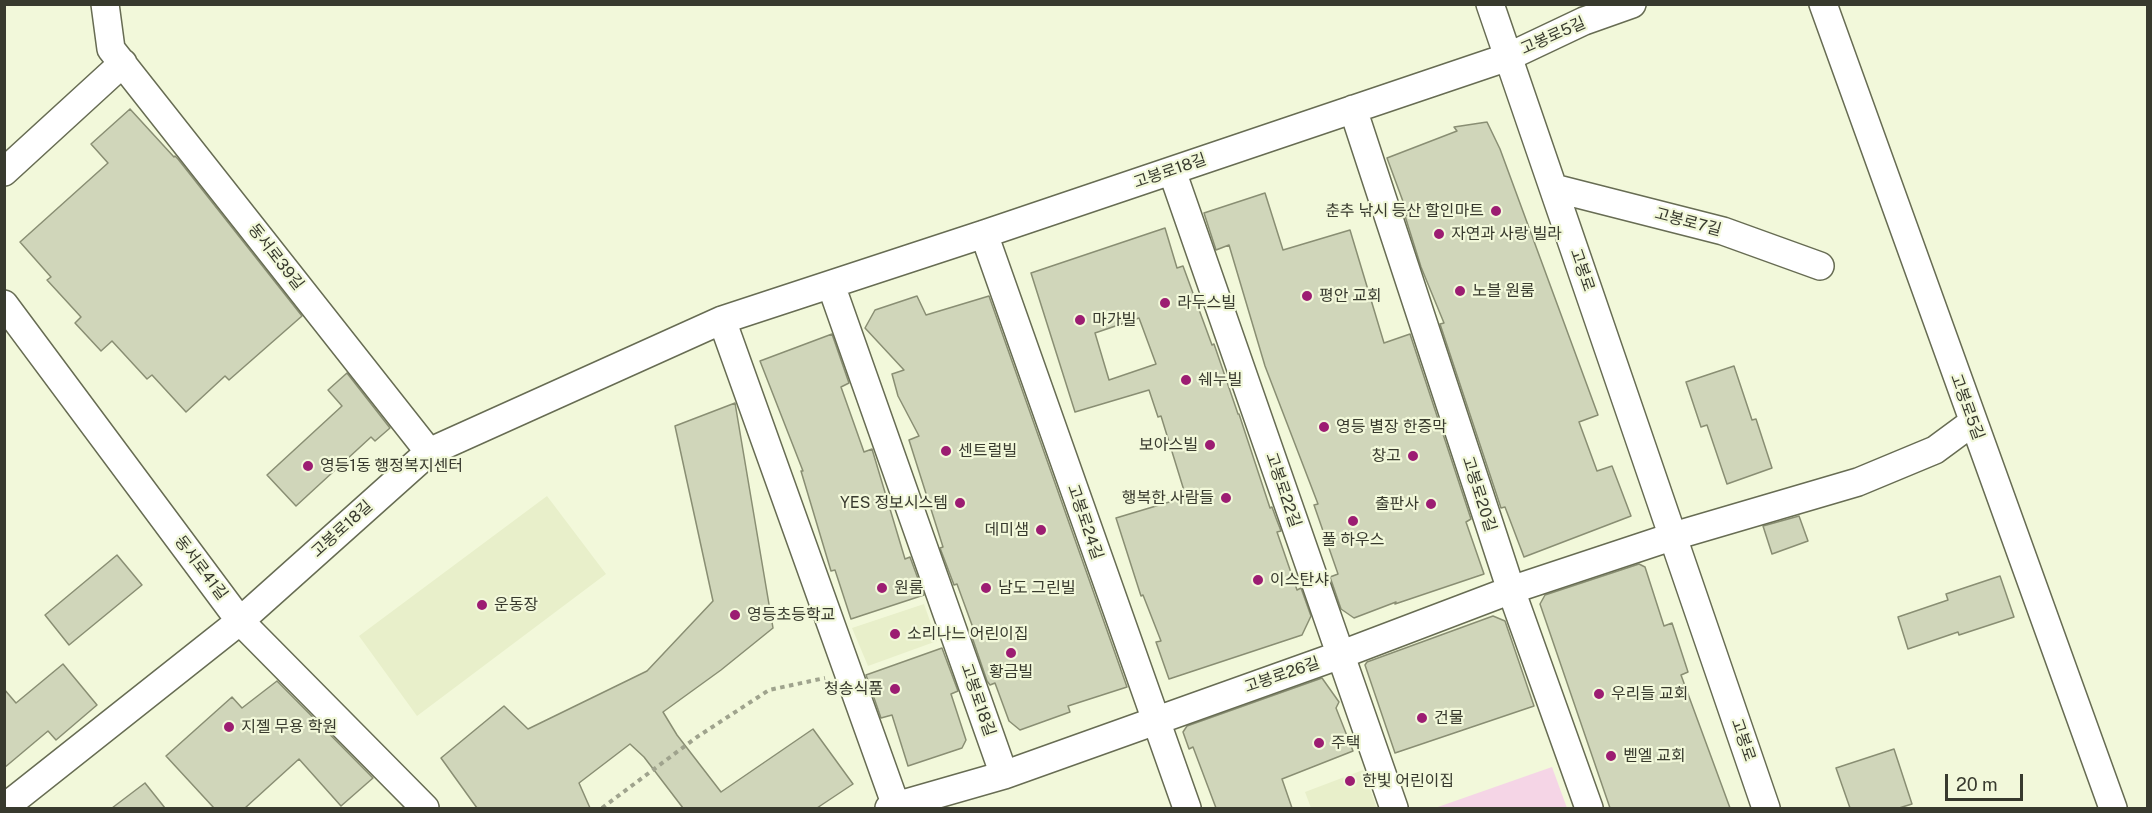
<!DOCTYPE html>
<html>
<head>
<meta charset="utf-8">
<style>
	body { margin:0 }
	#map { position:relative; width:2152px; height:813px; overflow:hidden; background:#f2f8da; font-family:"Public Sans",sans-serif }
	canvas { display:block }
	.frame { position:absolute; inset:0; border:6px solid #383a2e; pointer-events:none }
	.scale { position:absolute; left:1945px; top:774px; width:78px; height:27px; box-sizing:border-box; border:3px solid #383a2e; border-top:0; padding-left:8px; font-size:18px; line-height:21px; white-space:nowrap; color:#383a2e; -webkit-text-stroke:4px #f2f8da; paint-order:stroke }
</style>
</head>
<body>
<div id="map">
<canvas width="2152" height="813"></canvas>
<div class="frame"></div>
<div class="scale">20 m</div>
</div>
<script>
const ctx = document.querySelector('canvas').getContext('2d');
ctx.lineJoin = 'round';
function fill(path, color) { ctx.fillStyle = color; ctx.fill(path, 'evenodd'); }
const shape = rows => new Path2D(rows.map(r => 'M' + r).join(''));
function trace(path, color, width, dash) { ctx.strokeStyle = color; ctx.lineWidth = width; ctx.lineCap = dash ? 'butt' : 'round'; ctx.setLineDash(dash || []); ctx.stroke(path); }
function drawText(font, color, halo, rows, align = 'center') {
  ctx.font = font + ' "Public Sans","Noto Sans KR",sans-serif'; ctx.lineWidth = 4.5; ctx.setLineDash([]); ctx.textBaseline = 'middle'; ctx.strokeStyle = halo; ctx.fillStyle = color; for (const [text, x, y, turn = 0] of rows) {
    ctx.save(); ctx.translate(x, y); ctx.rotate((+turn || 0) * Math.PI / 180); ctx.textAlign = isNaN(turn) ? turn : align; if (halo) ctx.strokeText(text, 0, 0); ctx.fillText(text, 0, 0); ctx.restore();
  }
}
const built = shape([
	[547,496,606,574,417,716,359,636],
	[924,604,937,641,868,666,852,628],
	[1363,770,1377,808,1311,808,1305,792]
]);
const green = shape([
	[1552,767,1567,808,1435,808]
]);
const building = shape([
	[130,109,174,157,175,156,178,159,302,316,229,380,225,376,186,412,152,375,147,379,112,341,101,351,75,323,81,317,47,280,51,277,20,242,108,163,91,144,130,109],
	[1487,122,1500,149,1598,415,1579,422,1597,471,1612,466,1631,516,1524,557,1505,507,1501,508,1440,324,1444,323,1421,267,1405,216,1408,215,1387,158,1457,131,1454,127,1487,122],
	[1265,193,1283,250,1350,230,1384,343,1410,334,1471,519,1466,522,1484,574,1395,604,1396,602,1354,618,1341,609,1330,577,1338,574,1314,505,1318,504,1265,366,1229,245,1216,250,1204,213,1265,193],
	[1165,228,1177,268,1183,266,1212,345,1214,344,1238,414,1239,414,1270,508,1272,507,1276,518,1281,531,1277,532,1297,590,1301,588,1311,616,1302,635,1169,679,1156,642,1161,641,1143,595,1141,596,1116,518,1186,497,1161,416,1158,417,1149,390,1075,412,1031,273,1165,228],
	[1139,318,1156,364,1109,380,1095,333,1139,318],
	[917,296,926,315,989,296,1127,687,1068,706,1070,712,1020,730,1009,721,995,683,990,685,987,681,972,637,976,636,957,584,954,585,940,548,943,547,909,440,919,436,898,396,892,374,904,370,865,328,875,310,917,296],
	[832,334,849,383,841,387,864,452,872,449,905,559,910,557,924,595,851,619,835,570,831,571,801,471,803,471,760,361,832,334],
	[1734,366,1752,420,1756,419,1772,468,1727,484,1707,425,1701,427,1686,382,1734,366],
	[347,373,390,428,375,441,371,437,296,506,267,475,342,406,328,390,347,373],
	[735,403,773,628,721,670,663,712,677,735,721,792,813,729,853,784,817,808,683,808,644,757,630,744,579,783,590,808,477,808,441,758,504,706,528,729,647,671,713,601,675,426,735,403],
	[1799,516,1808,541,1772,554,1763,526,1799,516],
	[117,555,142,585,69,645,45,615,117,555],
	[1639,564,1645,567,1664,626,1672,623,1688,672,1681,675,1730,808,1610,808,1540,604,1545,595,1639,564],
	[2000,576,2014,617,1959,635,1958,632,1908,649,1898,617,1948,600,1946,594,2000,576],
	[1493,616,1505,621,1534,706,1395,753,1365,665,1367,662,1493,616],
	[942,648,958,691,951,694,966,740,962,748,908,766,892,715,881,718,866,675,942,648],
	[63,664,97,705,56,740,48,731,4,768,4,689,16,703,63,664],
	[1322,678,1339,702,1336,708,1353,751,1282,779,1292,808,1216,808,1193,747,1189,749,1183,732,1187,726,1322,678],
	[277,681,373,778,341,806,299,759,245,808,214,808,166,756,232,697,242,708,277,681],
	[1894,749,1912,804,1899,808,1850,808,1836,768,1894,749],
	[145,783,165,808,112,808,145,783]
]);
const path = shape([
	[602,808,697,737,769,690,825,678]
]);
const minor = shape([
	[105,4,111,49,429,452],
	[1490,4,1766,808],
	[1823,4,2113,808],
	[1353,109,1511,590,1589,808],
	[1172,171,1394,808],
	[4,172,123,63],
	[1554,188,1723,231,1820,266],
	[984,234,1187,808],
	[831,285,1004,775],
	[4,304,240,621,425,808],
	[722,320,896,806],
	[4,808,240,621,429,452,722,320,984,234,1508,57,1584,21,1632,4],
	[889,808,1004,775,1340,655,1511,590,1674,536,1858,482,1935,450,1973,422]
]);
const markers = [
	[1496,211,6,"#9c1d72"],
	[1439,234,6,"#9c1d72"],
	[1460,291,6,"#9c1d72"],
	[1307,296,6,"#9c1d72"],
	[1165,303,6,"#9c1d72"],
	[1080,320,6,"#9c1d72"],
	[1186,380,6,"#9c1d72"],
	[1324,427,6,"#9c1d72"],
	[1210,445,6,"#9c1d72"],
	[946,451,6,"#9c1d72"],
	[1413,456,6,"#9c1d72"],
	[308,466,6,"#9c1d72"],
	[1226,498,6,"#9c1d72"],
	[960,503,6,"#9c1d72"],
	[1431,504,6,"#9c1d72"],
	[1353,521,6,"#9c1d72"],
	[1041,530,6,"#9c1d72"],
	[1258,580,6,"#9c1d72"],
	[882,588,6,"#9c1d72"],
	[986,588,6,"#9c1d72"],
	[482,605,6,"#9c1d72"],
	[735,615,6,"#9c1d72"],
	[895,634,6,"#9c1d72"],
	[1011,653,6,"#9c1d72"],
	[895,689,6,"#9c1d72"],
	[1599,694,6,"#9c1d72"],
	[1422,718,6,"#9c1d72"],
	[229,727,6,"#9c1d72"],
	[1319,743,6,"#9c1d72"],
	[1611,756,6,"#9c1d72"],
	[1350,781,6,"#9c1d72"]
];
const streetNames = [
	["고봉로5길",1553,36,-24],
	["고봉로18길",1170,171,-19],
	["고봉로7길",1688,222,15],
	["동서로39길",276,257,52],
	["고봉로",1582,270,71],
	["고봉로5길",1967,407,70],
	["고봉로22길",1283,490,71],
	["고봉로20길",1479,494,72],
	["고봉로24길",1085,522,71],
	["고봉로18길",342,529,-42],
	["동서로41길",201,568,53],
	["고봉로26길",1282,675,-19],
	["고봉로18길",978,700,71],
	["고봉로",1743,740,71]
];
const poiNames = [
	["춘추 낚시 등산 할인마트",1484,211,"right"],
	["자연과 사랑 빌라",1451,234],
	["노블 원룸",1472,291],
	["평안 교회",1319,296],
	["라두스빌",1177,303],
	["마가빌",1092,320],
	["쉐누빌",1198,380],
	["영등 별장 한증막",1336,427],
	["보아스빌",1198,445,"right"],
	["센트럴빌",958,451],
	["창고",1401,456,"right"],
	["영등1동 행정복지센터",320,466],
	["행복한 사람들",1214,498,"right"],
	["YES 정보시스템",948,503,"right"],
	["출판사",1419,504,"right"],
	["데미샘",1029,530,"right"],
	["풀 하우스",1353,540,"center"],
	["이스탄샤",1270,580],
	["원룸",894,588],
	["남도 그린빌",998,588],
	["운동장",494,605],
	["영등초등학교",747,615],
	["소리나느 어린이집",907,634],
	["황금빌",1011,672,"center"],
	["청송식품",883,689,"right"],
	["우리들 교회",1611,694],
	["건물",1434,718],
	["지젤 무용 학원",241,727],
	["주택",1331,743],
	["벧엘 교회",1623,756],
	["한빛 어린이집",1362,781]
];
fill(built, '#e8efca');
fill(green, '#f5d5e6');
fill(building, '#d0d6ba');
trace(building, '#898e73', 1.5);
trace(minor, '#676c53', 30);
trace(path, '#9fa38d', 4, [4.5, 4.5]);
trace(minor, '#fff', 27);
for (const [x, y, r, color] of markers) { const dot = new Path2D(); dot.arc(x, y, r, 0, 2 * Math.PI); ctx.fillStyle = color; ctx.fill(dot); trace(dot, '#f2f8da', 2); }
drawText('16px', '#383a2e', '#f2f8da', streetNames);
drawText('16px', '#383a2e', '#f2f8da', poiNames, 'left');
</script>
</body>
</html>
